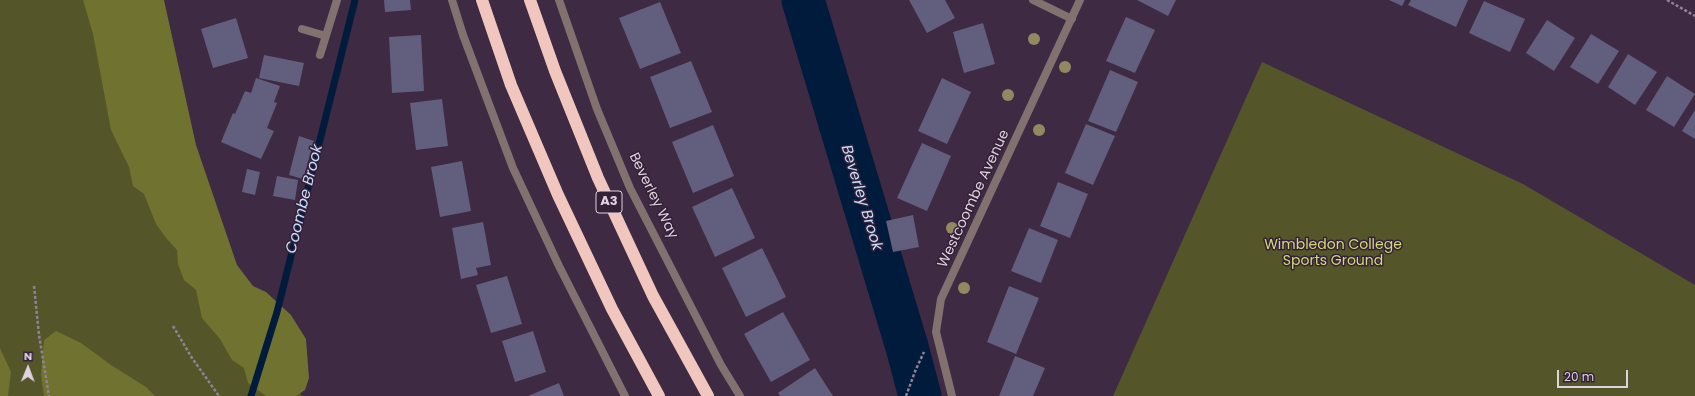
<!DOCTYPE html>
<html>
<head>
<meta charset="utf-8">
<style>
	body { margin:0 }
	#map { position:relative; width:1695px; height:396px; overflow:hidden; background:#3e2a42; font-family:Poppins,sans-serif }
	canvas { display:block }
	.north { position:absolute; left:8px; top:348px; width:40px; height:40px; -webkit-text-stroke:3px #342138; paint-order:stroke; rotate:1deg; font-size:11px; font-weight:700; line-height:16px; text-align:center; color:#ded1e0 }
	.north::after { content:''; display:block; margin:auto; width:14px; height:18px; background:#ded1e0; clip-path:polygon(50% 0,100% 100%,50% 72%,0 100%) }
	.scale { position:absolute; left:1557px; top:370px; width:71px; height:18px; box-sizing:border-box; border:2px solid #ded1e0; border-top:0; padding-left:5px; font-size:12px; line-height:14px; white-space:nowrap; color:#ded1e0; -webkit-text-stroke:3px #342138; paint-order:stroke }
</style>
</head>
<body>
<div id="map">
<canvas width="1695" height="396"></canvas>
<div class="north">N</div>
<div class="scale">20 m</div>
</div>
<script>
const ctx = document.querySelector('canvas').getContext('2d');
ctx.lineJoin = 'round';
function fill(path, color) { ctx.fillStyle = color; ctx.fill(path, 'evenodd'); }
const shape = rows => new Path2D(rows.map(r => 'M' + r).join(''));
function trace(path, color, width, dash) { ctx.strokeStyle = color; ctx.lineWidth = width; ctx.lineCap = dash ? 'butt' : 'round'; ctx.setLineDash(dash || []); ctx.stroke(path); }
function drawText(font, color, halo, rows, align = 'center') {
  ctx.font = font + ' Poppins,sans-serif'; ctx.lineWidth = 3; ctx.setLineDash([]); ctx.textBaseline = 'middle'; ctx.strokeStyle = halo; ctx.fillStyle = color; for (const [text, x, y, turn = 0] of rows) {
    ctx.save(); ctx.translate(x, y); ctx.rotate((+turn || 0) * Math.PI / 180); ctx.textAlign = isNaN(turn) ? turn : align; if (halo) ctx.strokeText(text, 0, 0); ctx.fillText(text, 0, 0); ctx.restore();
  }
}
const green = shape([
	[0,0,158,0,189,152,238,282,302,396,0,396],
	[1262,62,1523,184,1695,285,1695,396,1113,396]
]);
const forest = shape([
	[83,0,164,0,196,145,237,265,253,286,266,292,291,315,306,339,309,378,305,390,296,396,266,396,248,383,244,368,232,360,220,339,202,318,196,290,184,280,178,264,177,250,167,239,156,224,144,194,133,186,129,167,111,130,93,34],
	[56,331,81,343,111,365,146,387,155,396,44,396,41,375,44,340],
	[0,348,11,372,8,396,0,396]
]);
const stream = shape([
	[251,396,277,312,355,0]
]);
const river = shape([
	[803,0,907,347,920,396]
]);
const building = shape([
	[384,0,410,0,411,10,385,12],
	[909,0,945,0,955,18,927,33],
	[1137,0,1176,0,1168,16],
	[1389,0,1405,0,1402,6],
	[1411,0,1468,0,1456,27,1408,5],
	[1484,1,1525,19,1510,52,1469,33],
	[660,2,681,53,640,69,619,18],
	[1126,17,1155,30,1135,73,1106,61],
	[236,18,248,58,213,68,201,29],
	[1547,20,1575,38,1554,71,1526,53],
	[983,23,995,64,964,73,953,32],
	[1591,34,1619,51,1598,84,1570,67],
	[421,35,424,91,392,93,389,37],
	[1628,54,1657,72,1635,105,1608,87],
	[264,55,304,63,299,86,259,78],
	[691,61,712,112,670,128,650,77],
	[1110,70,1138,82,1116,132,1088,121],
	[1667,76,1695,94,1674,127,1646,110],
	[256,78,280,86,274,102,277,103,267,128,274,131,261,159,221,142,233,113,235,114,245,91,251,93],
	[942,78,971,92,947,144,918,131],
	[442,99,448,146,416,150,410,103],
	[1695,110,1695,139,1682,131],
	[1086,124,1115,136,1093,185,1065,173],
	[713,125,734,176,693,193,672,142],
	[299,136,314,141,303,179,289,175],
	[922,143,951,156,927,211,897,198],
	[462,161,471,211,440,217,431,167],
	[247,169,260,172,255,195,242,192],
	[277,176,298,180,295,200,273,196],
	[1058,182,1088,194,1070,238,1040,226],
	[732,188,755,238,715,257,692,207],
	[913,215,919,247,893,252,886,221],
	[483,222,491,265,476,268,478,275,461,279,452,228],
	[1029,228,1058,240,1041,283,1011,271],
	[762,248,786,297,746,317,722,268],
	[507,276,522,324,491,333,476,285],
	[1009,286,1039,298,1016,354,987,342],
	[783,312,810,360,771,382,744,334],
	[533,331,546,372,515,382,502,341],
	[1015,356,1045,368,1033,396,999,396],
	[815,368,833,396,780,396,778,393],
	[559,383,564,396,528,396]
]);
const path = shape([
	[1667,0,1695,16],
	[34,286,39,335,49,396],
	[173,326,192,358,219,396],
	[906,396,916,369,924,352]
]);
const lane = shape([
	[302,29,326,36],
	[320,55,337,0]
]);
const street = shape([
	[452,0,463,35,513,168,559,266,625,396],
	[559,0,597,109,630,188,721,365,740,396],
	[1033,0,1072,19],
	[952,396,936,332,941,299,1080,0]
]);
const highway = shape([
	[482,0,511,85,558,195,612,309,659,396],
	[530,0,555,71,598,178,653,296,708,396]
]);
const trees = [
	[1034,39],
	[1065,67],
	[1008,95],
	[1039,130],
	[952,228],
	[964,288]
];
const shields = [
	[609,202,26]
];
const shieldNames = [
	["A3",609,202]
];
const streetNames = [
	["Beverley Way",653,196,64],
	["Westcoombe Avenue",974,199,-65]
];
const parkNames = [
	["Wimbledon College",1333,245],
	["Sports Ground",1333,261]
];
const waterNames = [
	["Beverley Brook",861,198,73],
	["Coombe Brook",305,199,-76]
];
fill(green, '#54562a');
fill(forest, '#70722f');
trace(stream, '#001b3c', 7);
trace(river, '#001b3c', 43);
fill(building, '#625e7d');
trace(path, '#928295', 2.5, [3, 2]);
trace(lane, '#82716e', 8);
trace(street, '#82716e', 8);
trace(highway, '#f0c6be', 12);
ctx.fillStyle = '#918a60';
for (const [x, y] of trees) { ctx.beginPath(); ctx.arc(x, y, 6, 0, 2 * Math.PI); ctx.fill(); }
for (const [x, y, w] of shields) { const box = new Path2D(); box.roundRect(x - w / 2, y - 11, w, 22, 3); ctx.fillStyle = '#342138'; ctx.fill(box); trace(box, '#ded1e0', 1); }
drawText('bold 13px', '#ded1e0', null, shieldNames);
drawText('14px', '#ded1e0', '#342138', streetNames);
drawText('14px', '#d5d979', '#342138', parkNames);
drawText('italic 15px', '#c7dffd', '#342138', waterNames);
</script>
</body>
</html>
